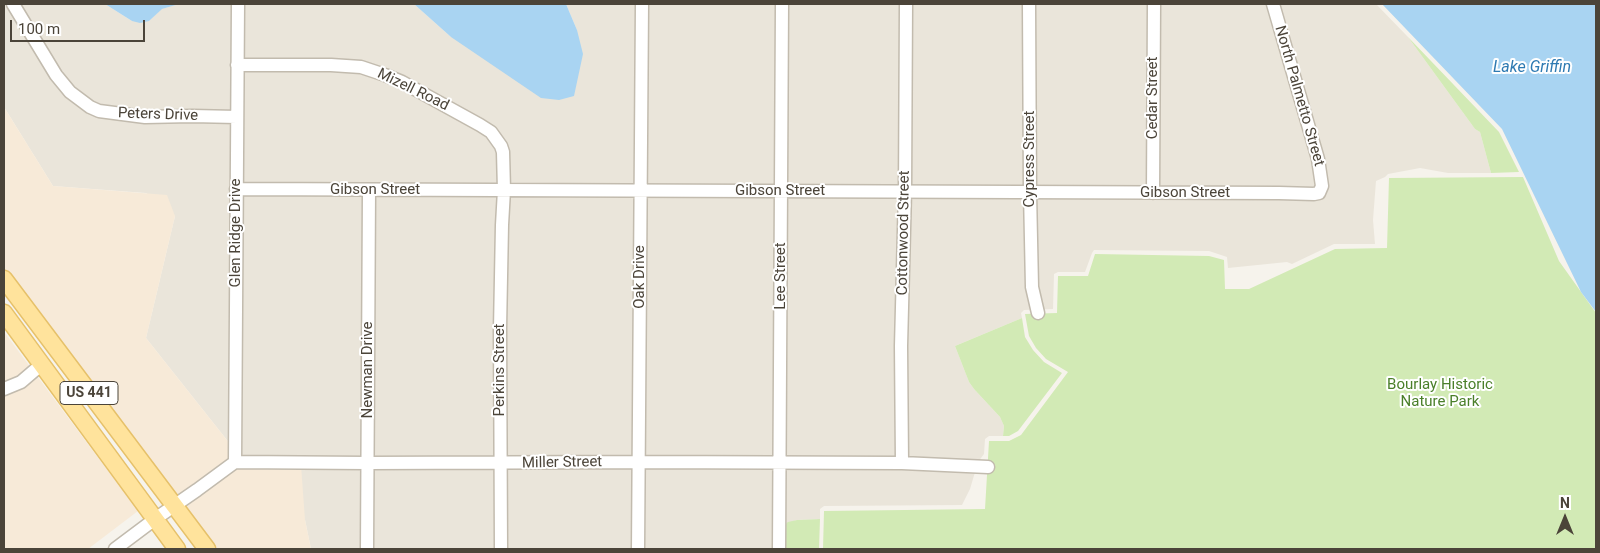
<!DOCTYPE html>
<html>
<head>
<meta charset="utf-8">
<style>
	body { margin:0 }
	#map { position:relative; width:1600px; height:553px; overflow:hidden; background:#f6f3ec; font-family:Roboto,sans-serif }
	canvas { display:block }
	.frame { position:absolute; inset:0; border:5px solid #4b4439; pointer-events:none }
	.north { position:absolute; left:1540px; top:493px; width:50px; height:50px; -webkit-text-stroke:4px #fff; paint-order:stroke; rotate:0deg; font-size:14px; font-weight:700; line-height:20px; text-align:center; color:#4b4439 }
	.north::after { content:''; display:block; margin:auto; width:18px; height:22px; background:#4b4439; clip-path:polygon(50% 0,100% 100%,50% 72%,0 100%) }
	.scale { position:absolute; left:10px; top:20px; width:135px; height:22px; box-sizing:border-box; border:2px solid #4b4439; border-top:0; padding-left:6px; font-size:15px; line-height:18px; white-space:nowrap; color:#4b4439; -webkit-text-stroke:4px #fff; paint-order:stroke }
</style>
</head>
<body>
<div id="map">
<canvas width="1600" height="553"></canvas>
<div class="frame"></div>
<div class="north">N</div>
<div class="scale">100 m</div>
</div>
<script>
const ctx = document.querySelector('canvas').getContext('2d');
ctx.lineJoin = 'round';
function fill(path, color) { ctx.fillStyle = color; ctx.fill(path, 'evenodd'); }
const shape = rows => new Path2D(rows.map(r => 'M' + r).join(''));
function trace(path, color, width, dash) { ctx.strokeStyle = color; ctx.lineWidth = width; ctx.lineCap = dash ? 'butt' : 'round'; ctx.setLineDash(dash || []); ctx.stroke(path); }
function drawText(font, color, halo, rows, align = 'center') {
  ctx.font = font + ' Roboto,sans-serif'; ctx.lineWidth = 4; ctx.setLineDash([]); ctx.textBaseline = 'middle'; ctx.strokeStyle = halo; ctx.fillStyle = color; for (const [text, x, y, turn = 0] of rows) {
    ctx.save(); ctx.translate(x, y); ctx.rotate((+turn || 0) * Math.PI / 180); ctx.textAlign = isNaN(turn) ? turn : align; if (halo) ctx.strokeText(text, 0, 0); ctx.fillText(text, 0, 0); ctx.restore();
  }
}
const residential = shape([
	[4,4,105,4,132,21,149,21,161,9,179,4,414,4,451,37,577,30,566,4,778,4,775,549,311,549,305,520,238,454,146,338,175,216,146,193,53,186,4,107],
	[787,4,1376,4,1408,37,1475,129,1480,132,1491,173,1448,173,1420,168,1388,174,1385,177,1376,181,1373,220,1375,244,1334,244,1292,264,1287,262,1228,268,1227,257,1209,251,1094,250,1092,253,1085,272,1058,272,1054,274,1053,309,1024,310,1021,313,1022,318,955,346,969,382,974,389,1000,417,1004,426,1003,436,989,436,985,439,984,454,978,462,970,489,962,505,824,506,820,509,820,519,797,520,784,525]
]);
const commercial = shape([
	[4,107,53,186,167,195,175,216,146,338,238,454,301,465,305,520,311,549,214,549,4,271],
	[4,332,138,511,88,549,4,549]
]);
const green = shape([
	[1408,37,1499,132,1519,172,1491,173,1480,132,1475,129],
	[1523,177,1559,261,1596,313,1596,549,823,549,824,511,985,509,989,441,1009,441,1021,435,1068,372,1046,359,1036,348,1029,336,1025,314,1057,313,1058,276,1088,276,1095,254,1209,256,1224,260,1225,289,1249,289,1335,249,1387,248,1389,178],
	[1022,318,1025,337,1033,350,1044,362,1062,373,1018,431,1009,436,1003,436,1004,426,1000,417,974,389,969,382,955,346],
	[820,519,819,549,784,549,784,525,788,522,797,520]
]);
const water = shape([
	[105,4,179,4,162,9,149,21,140,23,132,21],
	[414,4,566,4,577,30,583,54,574,96,559,100,541,98,451,37],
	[1382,4,1596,4,1596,312,1581,292,1502,129]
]);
const minor = shape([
	[13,4,56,75,70,92,90,107,99,111,145,117,192,116,237,117],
	[1029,4,1030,192,1032,287,1038,313],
	[237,65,331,65,361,67,385,75,402,82,480,125,491,132,501,146,503,152,504,190,502,225,500,329,501,549],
	[236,189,1279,193,1314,194,1319,193,1322,186,1318,159,1273,4],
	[1153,193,1154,4],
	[4,389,21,382,42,364],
	[235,462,238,4],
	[902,463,901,346,905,191,906,4],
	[115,549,155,519,197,490,235,462,367,463,639,462,902,463,988,467],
	[367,549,369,191],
	[638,549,642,4],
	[779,549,782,4]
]);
const major = shape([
	[4,279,207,549],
	[4,313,177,549]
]);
const shields = [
	[89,393,58]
];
const shieldNames = [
	["US 441",89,393]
];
const streetNames = [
	["Mizell Road",413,90,26],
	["North Palmetto Street",1299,96,74],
	["Cedar Street",1153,98,-90],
	["Peters Drive",158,115,2],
	["Cypress Street",1030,159,-90],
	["Gibson Street",375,190],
	["Gibson Street",780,191],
	["Gibson Street",1185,193],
	["Glen Ridge Drive",236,233,-90],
	["Cottonwood Street",904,233,-89],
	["Lee Street",781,276,-90],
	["Oak Drive",640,277,-90],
	["Newman Drive",368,370,-90],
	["Perkins Street",500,370,-90],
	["Miller Street",562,463,-1]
];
const parkNames = [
	["Bourlay Historic",1440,385],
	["Nature Park",1440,402]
];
const waterNames = [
	["Lake Griffin",1532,68]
];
fill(residential, '#eae5da');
fill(commercial, '#f7ead8');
fill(green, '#d2eab5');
fill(water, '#a9d4f2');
trace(minor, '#c2bbae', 15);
trace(major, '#e6c16a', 19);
trace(minor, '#fff', 12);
trace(major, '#ffe39c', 16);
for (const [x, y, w] of shields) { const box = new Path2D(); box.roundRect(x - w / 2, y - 11.5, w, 23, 4); ctx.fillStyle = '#fff'; ctx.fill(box); trace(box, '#4b4439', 1); }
drawText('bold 14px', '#4b4439', null, shieldNames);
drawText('15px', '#4b4439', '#fff', streetNames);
drawText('15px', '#4a7f2a', '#fff', parkNames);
drawText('italic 16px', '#2e7ab2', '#fff', waterNames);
</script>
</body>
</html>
